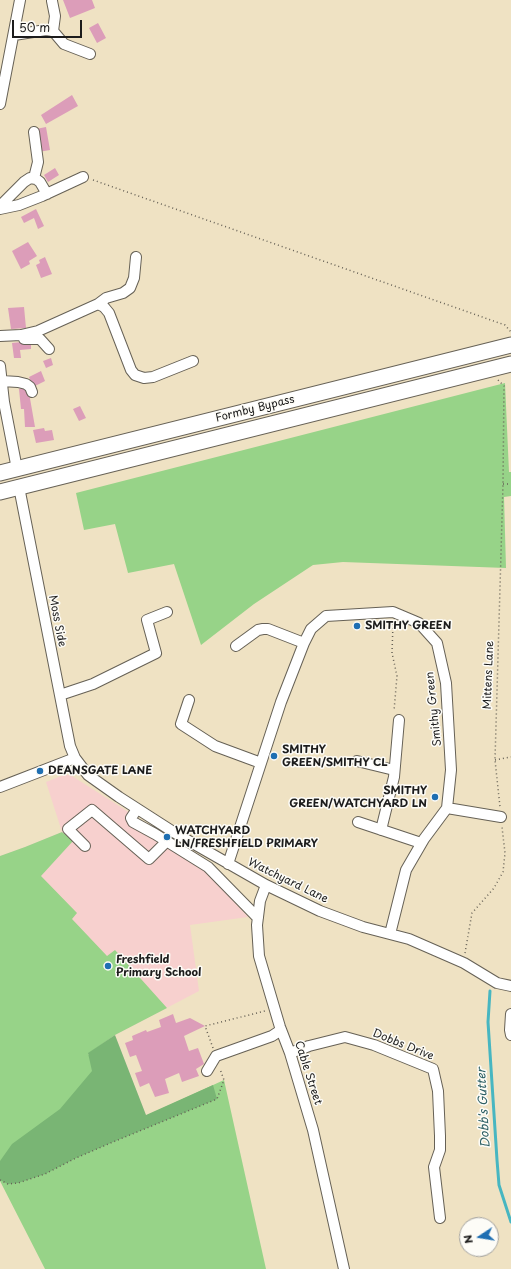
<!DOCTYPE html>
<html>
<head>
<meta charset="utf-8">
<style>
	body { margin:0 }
	#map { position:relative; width:511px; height:1269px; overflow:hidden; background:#efe2c3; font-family:"Playpen Sans",sans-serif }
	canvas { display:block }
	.north { position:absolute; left:459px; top:1217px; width:40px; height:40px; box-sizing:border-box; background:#fdfcf7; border:1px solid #a3a29f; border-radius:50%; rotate:258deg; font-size:11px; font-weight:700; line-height:16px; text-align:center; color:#1c1c1c }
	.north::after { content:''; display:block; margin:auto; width:14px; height:18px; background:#1f6fb2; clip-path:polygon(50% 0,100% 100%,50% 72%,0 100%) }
	.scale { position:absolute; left:12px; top:20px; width:70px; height:18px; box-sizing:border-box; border:2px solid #1c1c1c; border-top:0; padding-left:5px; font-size:12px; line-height:14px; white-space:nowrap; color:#1c1c1c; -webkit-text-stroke:3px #fdfcf7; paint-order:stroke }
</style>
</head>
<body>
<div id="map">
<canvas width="511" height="1269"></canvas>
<div class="north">N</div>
<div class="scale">50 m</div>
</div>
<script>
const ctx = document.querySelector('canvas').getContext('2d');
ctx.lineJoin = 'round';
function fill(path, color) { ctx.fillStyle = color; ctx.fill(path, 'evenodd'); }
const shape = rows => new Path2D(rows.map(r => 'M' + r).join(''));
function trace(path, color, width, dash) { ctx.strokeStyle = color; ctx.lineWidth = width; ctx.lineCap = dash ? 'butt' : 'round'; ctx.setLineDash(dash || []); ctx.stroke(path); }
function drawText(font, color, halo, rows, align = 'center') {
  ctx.font = font + ' "Playpen Sans",sans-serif'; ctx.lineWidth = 3; ctx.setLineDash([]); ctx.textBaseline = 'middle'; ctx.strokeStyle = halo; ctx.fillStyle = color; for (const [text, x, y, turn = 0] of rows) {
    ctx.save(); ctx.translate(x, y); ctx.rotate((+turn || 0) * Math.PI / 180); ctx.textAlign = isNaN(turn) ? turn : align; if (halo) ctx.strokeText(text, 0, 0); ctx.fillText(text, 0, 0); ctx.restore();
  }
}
const built = shape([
	[64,775,69,775,72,776,207,862,202,867,248,917,190,925,199,991,115,1035,146,1115,0,856,25,847,62,832,46,782]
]);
const green = shape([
	[505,383,509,472,511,472,511,496,504,497,506,568,343,562,313,565,254,604,201,645,174,564,128,573,115,524,84,530,76,493],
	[62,832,73,841,41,876,77,913,72,919,107,956,115,950,167,1008,115,1035,88,1054,139,1119,224,1080,266,1269,45,1269,0,1181,0,856,25,847]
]);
const forest = shape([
	[115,1035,146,1115,213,1085,217,1099,113,1142,76,1158,45,1174,18,1183,8,1184,0,1180,0,1161,12,1144,60,1109,92,1071,88,1053]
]);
const stream = shape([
	[490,991,488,1022,497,1160,499,1185,511,1222]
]);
const building = shape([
	[63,0,92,0,95,8,70,18],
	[98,23,106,38,97,43,89,28],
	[72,95,78,106,46,124,41,115],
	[46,127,50,150,38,152,36,129],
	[55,168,59,175,48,182,44,175],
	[36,209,44,226,38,229,34,218,24,223,21,217],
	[28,242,37,256,29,261,30,264,21,269,12,251],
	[45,257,52,274,41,278,36,265,40,263,39,260],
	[24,307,26,328,11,329,8,308],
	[31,341,31,349,20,350,21,358,14,358,12,343],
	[51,358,53,365,46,368,43,361],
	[41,371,45,381,33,387,29,377],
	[28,387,35,427,25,427,24,409,21,409,19,389],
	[80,406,86,418,79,421,73,409],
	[44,428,45,431,52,430,54,440,36,443,33,430],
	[173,1014,176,1023,190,1018,205,1026,184,1036,189,1051,198,1048,204,1064,196,1069,199,1076,182,1082,179,1073,165,1079,169,1093,155,1097,149,1083,140,1087,135,1073,142,1071,136,1055,130,1057,125,1043,133,1040,132,1036,146,1030,147,1032,161,1027,159,1020]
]);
const path = shape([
	[93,180,505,325,511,332],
	[498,380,504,386,503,484,495,760,500,807],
	[503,484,511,484],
	[393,624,392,653,397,676,394,711],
	[495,760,511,757],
	[465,953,472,913,494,888,503,872,505,853,502,827],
	[213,1048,205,1026,265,1011],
	[0,1180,8,1184,18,1183,45,1174,76,1158,113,1142,217,1099,224,1080,220,1069]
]);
const minor = shape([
	[52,1,55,16,53,31],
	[14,35,46,30,53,31,64,44,90,54],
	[0,104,20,0],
	[34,132,38,162,34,178],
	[0,206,24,182,30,178,36,179,40,182,47,194],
	[0,209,19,205,42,196,83,177],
	[98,304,106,298,123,293,130,288,134,278,136,257],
	[0,336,21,335,38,331,98,304,104,307,109,313,131,370,135,375,144,378,153,377,193,361],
	[24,339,40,339,49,349],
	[0,366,4,402,17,469],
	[2,381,18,382,26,384,30,387,32,392],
	[19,487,70,746,75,758,88,775,119,797,175,833,266,885,320,911,363,927,409,939,464,963,497,983,511,986],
	[236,646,258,630,263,629,268,629,304,643],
	[60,695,93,684,156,653,147,620,167,612],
	[189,700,181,724,215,746,261,763],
	[357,761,394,770],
	[0,787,75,758],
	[447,808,501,817],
	[137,809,131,818,133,822,155,834,208,867,258,918],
	[358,822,421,843],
	[381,830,394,777,399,720],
	[85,846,68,829,92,810,149,859,166,842],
	[228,864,281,702,304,643,311,629,326,616,393,612,419,623,437,643,446,683,451,770,447,808,424,839,406,870,390,934],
	[266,885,260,901,257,925,259,956,280,1027,290,1053,313,1130,344,1269],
	[511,1014,510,1030,511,1035],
	[290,1053,309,1046,345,1037,374,1045,433,1069,438,1091,440,1136,440,1150,434,1167,440,1218],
	[207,1071,216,1056,272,1036,281,1030]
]);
const highway = shape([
	[0,473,511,345],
	[0,492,511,364]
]);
const markers = [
	[357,626,4,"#1f6fb2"],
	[274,756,4,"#1f6fb2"],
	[40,771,4,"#1f6fb2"],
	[435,797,4,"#1f6fb2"],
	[167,837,4,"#1f6fb2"],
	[108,966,4,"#1f6fb2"]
];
const streetNames = [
	["Formby Bypass",255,409,-14],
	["Moss Side",57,621,79],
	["Mittens Lane",489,675,-88],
	["Smithy Green",434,709,-96],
	["Watchyard Lane",288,881,26],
	["Dobbs Drive",403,1045,22],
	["Cable Street",308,1073,72]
];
const poiNames = [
	["SMITHY GREEN",365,626],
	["SMITHY",282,750],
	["GREEN/SMITHY CL",282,763],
	["DEANSGATE LANE",48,771],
	["SMITHY",427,791,"right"],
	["GREEN/WATCHYARD LN",427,804,"right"],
	["WATCHYARD",175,831],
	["LN/FRESHFIELD PRIMARY",175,844],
	["Freshfield",116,960],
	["Primary School",116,973]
];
const waterNames = [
	["Dobb's Gutter",484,1108,-93]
];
fill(built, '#f7d0ce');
fill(green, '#97d388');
fill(forest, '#79b574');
trace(stream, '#47b6c1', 3);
fill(building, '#dc9db9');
trace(minor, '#666156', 12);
trace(highway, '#666156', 17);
trace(path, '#666156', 1.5, [1, 3]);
trace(minor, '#fff', 10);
trace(highway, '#fff', 15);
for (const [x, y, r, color] of markers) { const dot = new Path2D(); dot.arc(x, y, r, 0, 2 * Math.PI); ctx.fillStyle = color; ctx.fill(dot); trace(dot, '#fdfcf7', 1.5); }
drawText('11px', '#1c1c1c', '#fdfcf7', streetNames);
drawText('bold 11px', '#1c1c1c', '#fdfcf7', poiNames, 'left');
drawText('italic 12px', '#2f6166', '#fdfcf7', waterNames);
</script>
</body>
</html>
